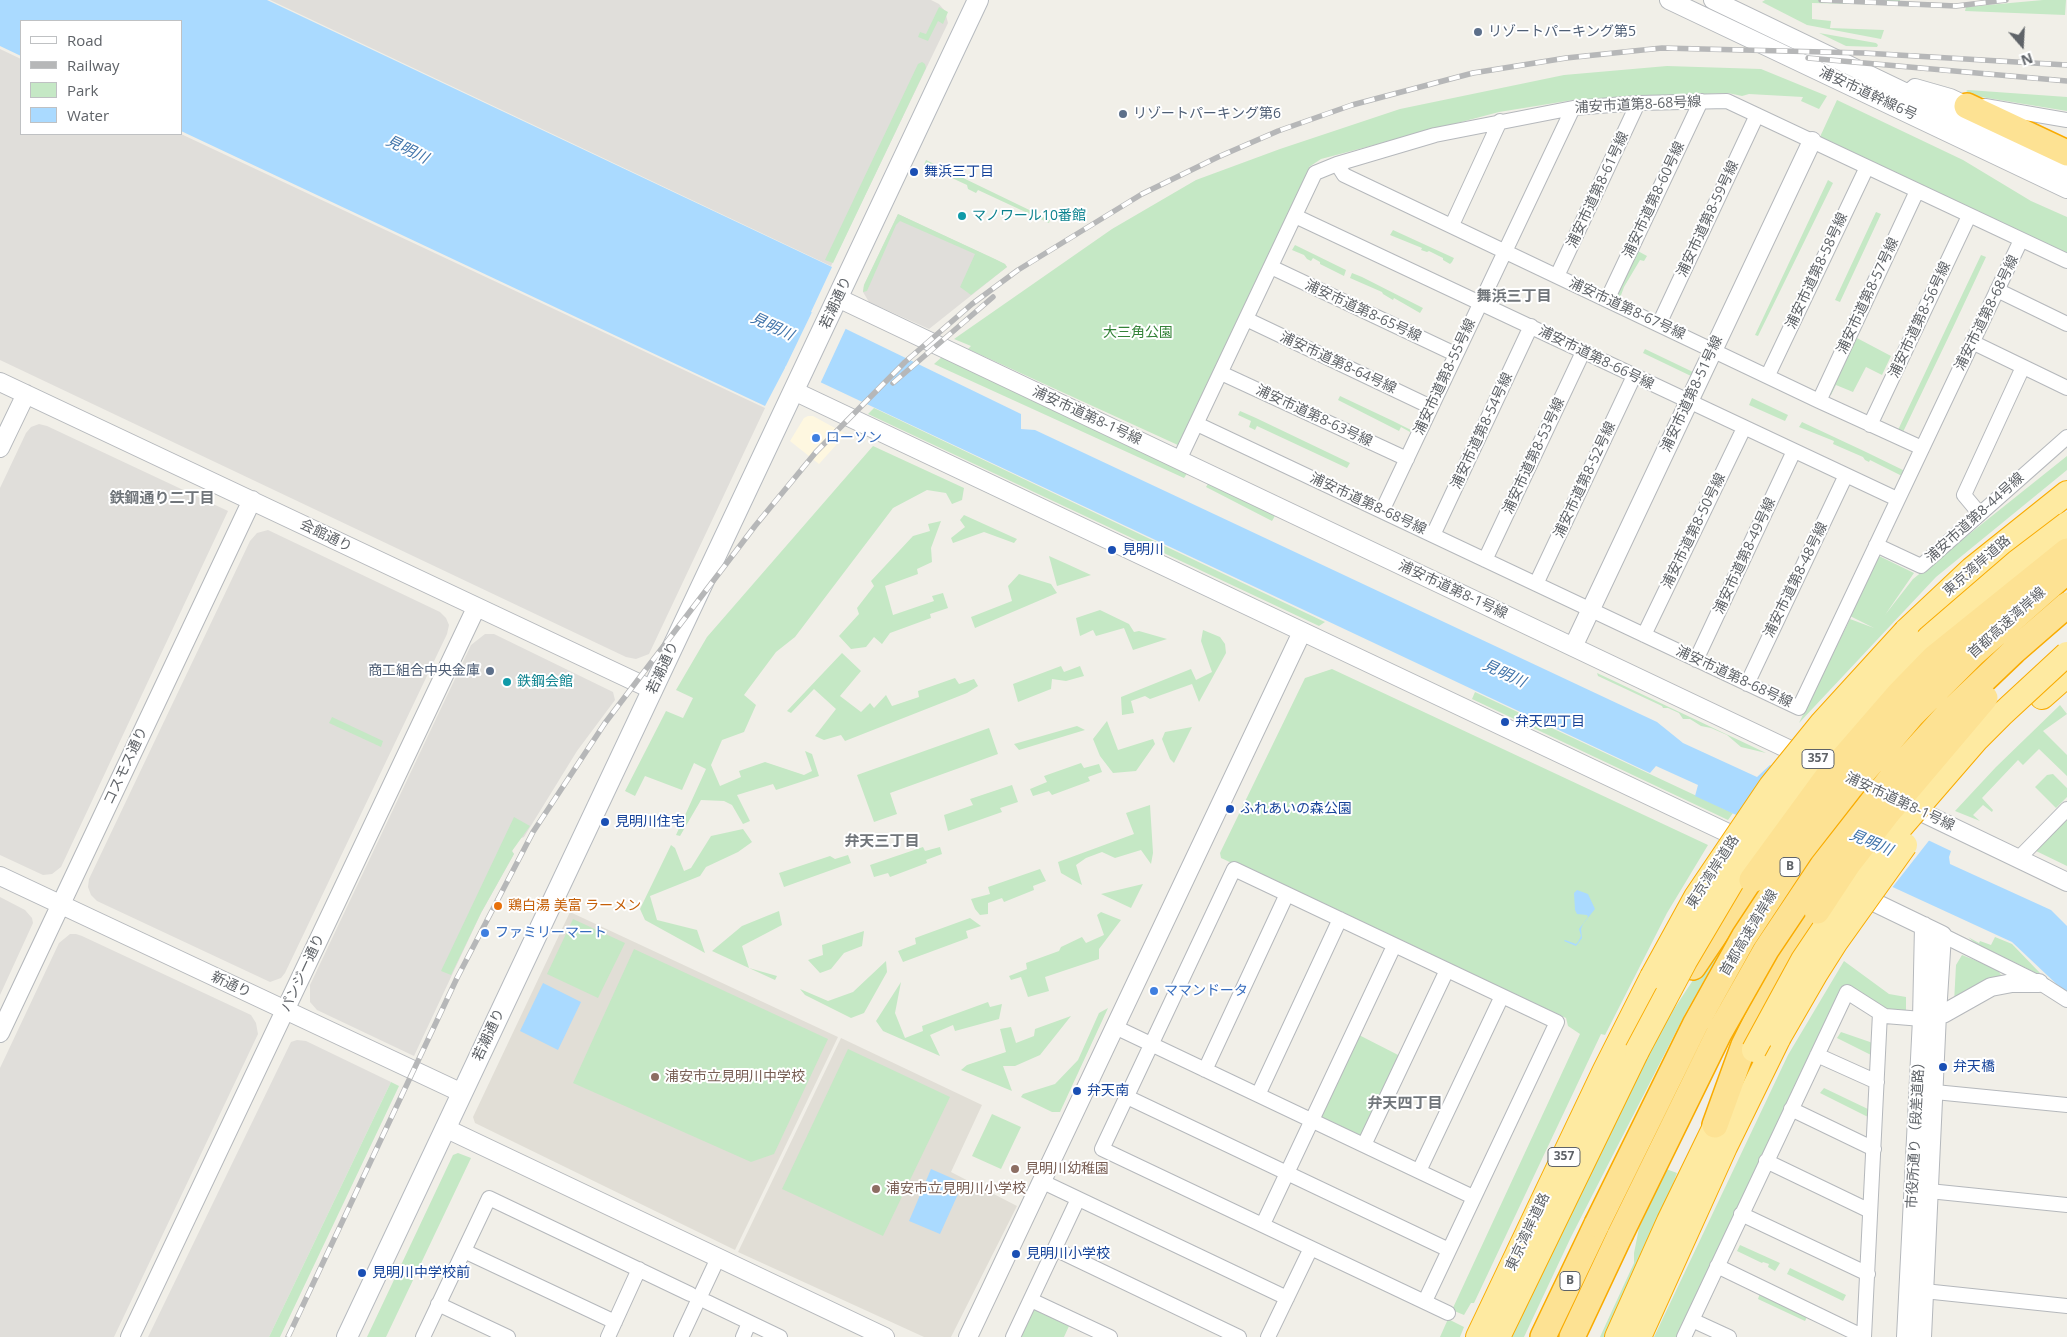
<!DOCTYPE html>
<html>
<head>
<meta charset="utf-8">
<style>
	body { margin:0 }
	#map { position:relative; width:2067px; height:1337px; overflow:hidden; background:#f1efe8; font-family:"Open Sans",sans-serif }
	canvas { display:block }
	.legend { position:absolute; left:20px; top:20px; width:162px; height:115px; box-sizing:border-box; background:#fff; border:1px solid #bfc1c3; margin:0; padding:6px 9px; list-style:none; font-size:15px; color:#5f6368 }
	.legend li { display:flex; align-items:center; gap:10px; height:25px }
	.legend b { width:25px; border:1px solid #bfc1c3 }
	.north { position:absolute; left:1997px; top:20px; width:50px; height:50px; -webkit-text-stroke:4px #fff; paint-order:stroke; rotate:161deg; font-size:14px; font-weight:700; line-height:20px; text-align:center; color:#5f6368 }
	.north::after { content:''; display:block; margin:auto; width:18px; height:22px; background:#5f6368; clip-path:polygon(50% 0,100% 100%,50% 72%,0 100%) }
</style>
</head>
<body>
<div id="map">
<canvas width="2067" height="1337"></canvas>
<ul class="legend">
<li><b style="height:6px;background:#fff"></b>Road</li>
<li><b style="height:6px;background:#b6b7b8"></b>Railway</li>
<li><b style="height:14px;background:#c5e8c5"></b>Park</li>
<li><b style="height:14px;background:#aadaff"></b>Water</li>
</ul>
<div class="north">N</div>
</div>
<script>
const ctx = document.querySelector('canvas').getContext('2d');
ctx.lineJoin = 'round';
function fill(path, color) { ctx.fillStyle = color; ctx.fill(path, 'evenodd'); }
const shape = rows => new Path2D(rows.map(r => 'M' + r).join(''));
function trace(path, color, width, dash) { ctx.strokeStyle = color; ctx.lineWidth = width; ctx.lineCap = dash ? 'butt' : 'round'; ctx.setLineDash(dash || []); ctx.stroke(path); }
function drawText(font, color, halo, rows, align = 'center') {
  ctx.font = font + ' "Open Sans","Noto Sans JP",sans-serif'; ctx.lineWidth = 4; ctx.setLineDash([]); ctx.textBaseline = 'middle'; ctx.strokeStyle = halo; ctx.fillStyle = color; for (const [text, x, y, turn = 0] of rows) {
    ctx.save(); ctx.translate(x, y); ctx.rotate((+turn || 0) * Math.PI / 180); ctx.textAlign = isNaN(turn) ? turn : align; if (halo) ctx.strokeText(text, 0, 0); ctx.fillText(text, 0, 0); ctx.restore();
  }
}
const commercial = shape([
	[808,416,813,416,846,434,819,464,790,441,804,418]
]);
const industrial = shape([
	[270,0,931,0,939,4,945,11,948,23,831,266],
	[0,49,21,59,21,134,181,134,765,408,649,654,636,659,626,657,0,360],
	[898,214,1005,264,1007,267,929,329,869,302,863,292,864,285],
	[39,424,47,426,228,511,61,867,52,874,43,875,0,855,0,488,26,433,31,427],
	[268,530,440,612,446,618,449,625,447,634,285,973,281,978,270,982,97,901,91,895,88,887,89,879,250,541,257,533],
	[485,634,494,634,613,692,615,700,577,751,524,837,519,839,512,851,514,854,481,913,414,1056,317,1010,310,1002,310,985,471,645],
	[0,897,25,910,32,918,33,923,0,995],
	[70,934,76,934,82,936,251,1015,256,1023,258,1034,114,1337,0,1337,0,1068,59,943],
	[297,1040,306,1041,391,1082,269,1337,148,1337,291,1042]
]);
const education = shape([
	[570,912,838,1037,735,1250,475,1123,473,1117],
	[841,1038,982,1105,951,1172,1017,1206,951,1337,924,1337,738,1252]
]);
const green = shape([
	[1765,0,1900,0,1900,5,1812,3,1812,19,1831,21,1830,28,1884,30,1881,39,1807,25,1762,2],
	[2043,0,2066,0,2065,15,1965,11,1966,7],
	[939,7,948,12,943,24,938,21,928,41,918,37,920,32,926,34],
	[1819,33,1876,43,1878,45,1877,47,1846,46],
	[922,62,925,64,926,68,833,263,825,260,918,64],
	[1667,66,1761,69,1827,96,1819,109,1801,101,1803,97,1749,94,1742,96,1728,93,1573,100,1499,112,1321,159,1309,167,1310,170,1180,446,968,349,971,346,954,339,1112,229,1196,180,1280,149,1400,109,1564,75],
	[1968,90,2067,97,2067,111,1975,96,1966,91],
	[1837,100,1963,160,2031,201,2067,217,2067,255,1819,139],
	[926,160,1050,220,1049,223,978,190,976,193,968,189,967,185,924,165],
	[1828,180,1833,183,1758,336,1755,335],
	[1876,212,1881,214,1840,302,1835,300],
	[898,214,995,259,1005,264,1007,267,971,295,960,287,975,254,900,221,896,225,867,291,863,292,864,285],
	[1393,230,1454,258,1452,262,1450,264,1443,260,1443,258,1429,251,1427,252,1421,250,1422,248,1390,235],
	[1295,245,1346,270,1344,276,1320,264,1320,262,1313,258,1311,261,1307,259,1304,255,1292,250],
	[1636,250,1647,256,1644,261,1640,260,1624,287,1620,298,1627,301,1626,303,1617,300,1615,295],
	[1981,255,1986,257,1949,336,1903,432,1898,430],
	[1352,273,1362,277,1423,308,1420,313,1394,298,1393,300,1383,294,1382,292,1350,278],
	[1855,337,1891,356,1882,375,1866,367,1853,392,1836,385,1831,395,1828,393],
	[1645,349,1693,372,1691,376,1643,353],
	[943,356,1188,472,1184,478,934,364],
	[1340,396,1393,421,1411,430,1410,432,1401,427,1399,431,1338,400],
	[1752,398,1788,415,1785,421,1749,405],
	[874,408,1325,622,1319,626,868,414],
	[1240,411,1256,418,1350,463,1347,468,1257,426,1255,430,1249,427,1251,421,1238,415],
	[1802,422,1866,452,1905,471,1902,476,1870,460,1869,462,1865,460,1863,457,1833,444,1834,441,1799,427],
	[873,446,964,488,962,500,952,504,946,493,927,490,893,508,795,637,776,652,744,695,756,705,744,732,722,740,711,765,720,786,741,777,739,771,765,762,804,775,812,771,805,751,812,754,819,776,776,790,773,784,737,795,750,821,743,824,732,805,724,801,701,800,680,836,676,835,706,769,694,763,682,790,645,776,635,796,625,791,666,711,683,718,693,698,676,690,707,637],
	[2067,456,2067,470,1936,577,1799,723,1850,619,1874,628,1850,616,1879,556,1914,573,1885,615,1913,579],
	[1209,482,1276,514,1272,521,1206,487],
	[964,515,1017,539,1014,543,984,532,953,543,951,538,965,527,960,520],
	[941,521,931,548,932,562,917,569,918,574,885,586,893,615,934,601,932,596,943,593,948,608,930,614,931,618,890,633,882,644,874,637,866,647,851,649,839,636,859,614,857,608,874,586,871,581,913,536,930,531,928,524],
	[1049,556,1067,564,1091,575,1057,586],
	[1019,574,1051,584,1057,593,975,628,971,617,1012,601,1008,586],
	[1100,610,1129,624,1134,632,1139,631,1167,639,1133,650,1124,628,1096,636,1093,630,1080,636,1076,618],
	[1203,630,1220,637,1225,644,1226,653,1199,702,1192,684,1150,699,1145,696,1131,701,1134,713,1122,715,1121,697,1191,669,1196,680,1212,672,1201,641],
	[842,653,861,671,840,696,861,712,870,703,874,708,886,695,892,706,919,697,918,691,955,678,959,684,974,679,978,686,967,693,845,741,841,735,824,740,815,736,836,709,814,689,791,713,787,711],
	[1061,666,1064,672,1080,666,1084,676,1066,681,1052,679,1051,689,1018,702,1013,684],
	[1332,669,1708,845,1667,913,1605,1035,1601,1034,1474,1303,1471,1303,1464,1315,1452,1310,1580,1034,1568,1026,1566,1018,1221,858,1220,853,1305,678],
	[1597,673,1766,753,1741,747,1727,735,1711,728,1701,726,1690,719,1683,719,1679,713,1668,708,1663,708,1662,706,1598,676],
	[1475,692,1733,813,1728,820,1472,699],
	[2060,705,2067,714,2043,731,2067,755,2067,776,2039,749,2023,765,2018,760,1982,798,1993,810,1992,812,1983,805,1973,815,1980,821,1955,811,1996,767],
	[332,717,383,741,381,747,329,723],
	[1107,721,1118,750,1153,739,1155,744,1136,771,1113,773,1100,756,1093,739],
	[1077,726,1085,730,1019,750,1014,744],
	[1192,727,1174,763,1170,759,1162,739,1165,732],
	[989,728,998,754,890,793,897,814,874,822,857,775],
	[1081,763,1084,768,1099,764,1102,772,1088,777,1090,781,1052,795,1049,791,1033,796,1030,789,1047,782,1044,776],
	[2053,774,2067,788,2067,797,2056,808,2035,787,2047,775],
	[1012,785,1018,802,1000,808,1002,812,948,831,944,815,973,805,970,799],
	[1150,805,1153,853,1151,864,1141,850,1115,858,1102,852,1086,858,1076,865,1082,885,1061,873,1058,862,1134,834,1126,813],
	[514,817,530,826,512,851,514,854,481,913,451,975,441,971],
	[2067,818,2067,866,2034,850],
	[743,829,752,842,738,852,706,867,700,876,650,896,657,920,697,930,705,953,645,920,640,909,671,845,675,848,684,871,691,868,711,836],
	[923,847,925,851,940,847,942,854,926,860,927,863,890,877,888,873,874,877,870,865],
	[848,855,851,863,784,887,779,873,830,856,835,859],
	[1040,869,1046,881,1033,886,1034,890,1004,902,1002,898,988,903,988,914,980,915,975,909,971,899,990,894,988,887],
	[1143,884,1131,908,1101,894],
	[779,911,782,925,742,946,749,968,777,976,775,980,712,951,742,926],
	[1101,912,1121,920,1099,949,1099,959,1045,977,1049,991,1028,997,1021,977,1011,980,1009,976,1027,969,1026,963,1059,951,1061,947,1082,937,1086,943,1104,935,1097,915],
	[970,918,981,926,966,931,968,938,903,962,898,951,916,944,915,938],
	[573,919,625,943,598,998,547,974],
	[864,931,862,946,844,953,831,969,820,973,808,960,823,955,822,945],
	[1732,931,1686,1012,1571,1237,1524,1337,1503,1337,1647,1050,1699,971],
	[1968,937,1979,943,1980,941,1991,945,1995,937,2012,944,2040,973,2038,974,1975,943],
	[634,949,828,1039,774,1154,751,1162,573,1083],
	[1962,955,1997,969,2001,975,1996,981,1954,1003,1956,965],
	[886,961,887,972,864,1013,851,1018,805,995,800,989,828,1001,853,992],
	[1844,961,1889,994,1906,997,1906,1014,1882,1009,1845,988,1679,1337,1654,1337,1788,1055],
	[901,982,895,1013,905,1038,923,1031,922,1026,988,1002,990,1007,1002,1004,999,1019,955,1031,953,1025,930,1035,940,1056,883,1031,876,1021],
	[1108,1008,1060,1112,1052,1112,1021,1097,1023,1094,1055,1084,1078,1060,1099,1013],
	[1071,1016,1040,1055,1015,1066,1003,1066,1012,1091,961,1070,967,1065,1006,1052,1000,1029,1011,1027,1016,1043,1034,1036,1035,1029],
	[1841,1032,1870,1042,1873,1044,1873,1056,1837,1038],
	[1359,1035,1402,1057,1364,1136,1359,1137,1323,1121,1321,1115],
	[848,1049,950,1097,883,1236,782,1189],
	[391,1082,399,1086,280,1337,269,1337],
	[1824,1088,1870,1110,1870,1118,1820,1093],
	[992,1114,1021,1127,1001,1169,972,1156],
	[458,1153,471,1158,386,1337,367,1337,453,1155],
	[1666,1169,1677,1173,1651,1242,1608,1337,1600,1337,1634,1263,1634,1253,1639,1228],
	[1740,1245,1780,1263,1775,1271,1768,1267,1769,1264,1763,1262,1762,1263,1737,1251],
	[1790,1268,1846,1295,1843,1301,1787,1274],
	[1760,1293,1808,1315,1805,1321,1758,1299],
	[1033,1309,1069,1326,1064,1337,1020,1337],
	[1448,1319,1464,1327,1460,1337,1440,1337]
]);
const water = shape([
	[0,0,267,0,832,267,811,312,1021,414,1021,429,1035,430,1657,722,1683,743,1757,777,1770,765,1951,851,1949,857,1950,864,2051,910,2067,926,2067,994,2012,942,1695,796,1698,785,1656,766,1650,773,786,366,765,406,181,131,181,21,21,21,21,56,0,46],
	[1577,890,1588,894,1595,909,1583,924,1581,929,1582,938,1576,946,1564,941,1565,940,1576,944,1578,942,1581,936,1579,929,1588,917,1587,915,1577,914,1575,910,1574,893],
	[543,983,581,1002,558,1050,520,1031],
	[931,1169,963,1183,940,1234,909,1221]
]);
const pier = shape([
	[812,312,846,328,820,384,785,368],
	[1910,828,1931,838,1891,889,1870,880]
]);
const minor = shape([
	[1985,106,2067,120],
	[1337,164,1344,175,1819,401,1922,448],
	[1295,216,1897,499],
	[1452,225,1500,121],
	[1271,267,1455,354],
	[1557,276,1638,103],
	[1997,290,2067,324],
	[1607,300,1701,101],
	[1246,319,1431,407],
	[1659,324,1757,115],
	[1972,342,2067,388],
	[1221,373,1407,459],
	[1768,375,1867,167],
	[1819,401,1917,191],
	[1197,424,1799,708,2021,240],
	[1870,425,1969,216],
	[1179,460,1315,173,1337,164,1435,135,1573,108,1638,103,1727,101,2067,261],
	[1382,511,1573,108],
	[1979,513,1964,495,2023,367],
	[1433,535,1531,326],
	[1876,545,1921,566,2067,437],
	[1485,560,1583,352],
	[1536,584,1634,376],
	[1644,635,1744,428],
	[1696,660,1794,451],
	[1747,684,1846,475],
	[2019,858,2067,809],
	[1942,935,2045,986,2067,1000],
	[1880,1013,1885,1016,1922,1019],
	[1115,1027,1473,1197],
	[1817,1055,1877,1082],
	[1205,1070,1287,894],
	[1935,1092,2067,1105],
	[1258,1095,1340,919],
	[1127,1097,1449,1250],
	[1791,1109,1874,1149],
	[1364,1145,1447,970],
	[1766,1161,1870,1211],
	[1419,1171,1502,996],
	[1043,1182,1287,1298],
	[1929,1191,2067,1205],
	[1741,1214,1868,1274],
	[1263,1224,1394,946],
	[1055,1249,1239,1337],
	[464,1251,615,1322],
	[1717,1266,1864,1337],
	[1924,1291,2067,1306],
	[1031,1300,1110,1337],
	[1425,1301,1557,1022,1234,869,1102,1149,1448,1313],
	[707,1302,780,1337],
	[438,1304,508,1337],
	[1692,1320,1729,1337],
	[423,1337,489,1198,690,1294],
	[608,1337,639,1269],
	[681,1337,718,1258],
	[743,1337,749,1323],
	[1013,1337,1078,1199],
	[1268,1337,1311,1248],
	[1684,1337,1847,992,1880,1013,1864,1337]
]);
const tertiary = shape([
	[1669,0,2067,189],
	[1713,0,2067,170],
	[1915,88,1950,98,1967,106],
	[838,298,1807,758],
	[0,382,653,690],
	[794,391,1747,842],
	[0,448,26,394],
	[1573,647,1812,141],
	[1846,776,2067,882],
	[0,876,462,1093],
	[1857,894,1942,935,1937,1014,1922,1337],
	[1937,1014,1943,1014,1991,987,2012,983,2039,983],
	[0,1033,252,500],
	[445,1128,885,1337],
	[130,1337,476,608],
	[968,1337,1302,632],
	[1906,1337,1922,1019,1924,926]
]);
const secondary = shape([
	[347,1337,978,0]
]);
const trunk = shape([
	[1906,631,1972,569,2067,493],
	[2042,697,2067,675],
	[1478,1337,1605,1070,1652,977],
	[1498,1337,1637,1051],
	[1617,1337,1669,1221,1724,1108],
	[1639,1337,1725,1147,1779,1037]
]);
const motorway = shape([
	[1967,106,2067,153],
	[1693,967,1752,880],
	[1715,1125,1744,1045,1776,981,1817,911],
	[1543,1337,1597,1224],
	[1572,1337,1620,1235]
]);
const rail = shape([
	[1821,0,1956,6,2006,0],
	[1808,58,2067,81],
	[893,383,993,297],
	[288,1337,457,978,533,832,605,723,755,526,816,452,905,362,972,304,1018,270,1142,194,1218,157,1278,131,1352,105,1473,73,1566,58,1662,48,1864,53,2067,65]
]);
const trunkBridge = shape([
	[1652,977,1696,897,1771,786,1822,723,1906,631],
	[1779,1037,1816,973,1835,943,1905,845],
	[1754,1050,1803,960,1838,908,1886,844,1977,739,2001,715,2067,654],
	[1637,1051,1685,961,1737,873,1786,800,1841,731,1930,637,2017,562,2067,524]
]);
const motorwayBridge = shape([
	[1752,880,1828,776,1899,694,1934,658,2067,551],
	[1817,911,1848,864,1886,815,1985,698],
	[1597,1224,1696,1023,1744,937,1800,852,1849,789,1912,715,1973,654,2067,571],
	[1620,1235,1719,1033,1766,950,1823,865,1899,768,1950,712,2014,651,2067,605]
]);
const markers = [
	[1478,32,5,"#5c6f8a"],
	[1123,114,5,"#5c6f8a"],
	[914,172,5,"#1a4fb4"],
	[962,216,5,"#0f9aa8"],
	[816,438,5,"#3f7fe0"],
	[1112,550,5,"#1a4fb4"],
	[490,671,5,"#5c6f8a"],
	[507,682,5,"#0f9aa8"],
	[1505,722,5,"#1a4fb4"],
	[1230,809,5,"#1a4fb4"],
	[605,822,5,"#1a4fb4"],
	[498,906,5,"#e8710a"],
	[485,933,5,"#3f7fe0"],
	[1154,991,5,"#3f7fe0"],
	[1943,1067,5,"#1a4fb4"],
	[655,1077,5,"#8d6e63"],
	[1077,1091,5,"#1a4fb4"],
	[1015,1169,5,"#8d6e63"],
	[876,1189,5,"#8d6e63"],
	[1016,1254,5,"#1a4fb4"],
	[362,1273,5,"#1a4fb4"]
];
const shields = [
	[1818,759,32],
	[1790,867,20],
	[1564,1157,32],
	[1570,1281,20]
];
const shieldNames = [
	["357",1818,759],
	["B",1790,867],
	["357",1564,1157],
	["B",1570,1281]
];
const serviceNames = [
	["リゾートパーキング第5",1488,32],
	["リゾートパーキング第6",1133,114],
	["商工組合中央金庫",480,671,"right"]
];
const streetNames = [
	["浦安市道幹線6号",1868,94,25],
	["浦安市道第8-68号線",1638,105,-3],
	["浦安市道第8-61号線",1598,190,-65],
	["浦安市道第8-60号線",1654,200,-65],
	["浦安市道第8-59号線",1708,219,-65],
	["浦安市道第8-58号線",1817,271,-65],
	["浦安市道第8-57号線",1868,296,-65],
	["若潮通り",836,303,-65],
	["浦安市道第8-67号線",1627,309,25],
	["浦安市道第8-65号線",1363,311,25],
	["浦安市道第8-68号線",1987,313,-64],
	["浦安市道第8-56号線",1920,320,-65],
	["浦安市道第8-66号線",1596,358,26],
	["浦安市道第8-64号線",1338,363,25],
	["浦安市道第8-55号線",1445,377,-65],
	["浦安市道第8-51号線",1692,394,-65],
	["浦安市道第8-1号線",1087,416,25],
	["浦安市道第8-63号線",1314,416,25],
	["浦安市道第8-54号線",1482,431,-65],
	["浦安市道第8-53号線",1534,456,-65],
	["浦安市道第8-52号線",1585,480,-65],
	["浦安市道第8-68号線",1368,504,25],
	["浦安市道第8-44号線",1975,518,-42],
	["浦安市道第8-50号線",1694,531,-64],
	["会館通り",326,536,26],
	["浦安市道第8-49号線",1745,556,-65],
	["東京湾岸道路",1977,566,-41],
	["浦安市道第8-48号線",1796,580,-64],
	["浦安市道第8-1号線",1453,590,25],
	["首都高速湾岸線",2007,623,-42],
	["若潮通り",663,668,-65],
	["浦安市道第8-68号線",1734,677,25],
	["コスモス通り",126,766,-65],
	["浦安市道第8-1号線",1900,802,25],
	["東京湾岸道路",1713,872,-57],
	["首都高速湾岸線",1749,933,-59],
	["パンジー通り",303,973,-65],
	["新通り",231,985,25],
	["若潮通り",489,1035,-65],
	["市役所通り（段差道路）",1916,1132,-87],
	["東京湾岸道路",1528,1232,-65]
];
const transitNames = [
	["舞浜三丁目",924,172],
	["見明川",1122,550],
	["弁天四丁目",1515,722],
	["ふれあいの森公園",1240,809],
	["見明川住宅",615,822],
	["弁天橋",1953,1067],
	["弁天南",1087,1091],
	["見明川小学校",1026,1254],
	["見明川中学校前",372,1273]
];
const cultureNames = [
	["マノワール10番館",972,216],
	["鉄鋼会館",517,682]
];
const parkNames = [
	["大三角公園",1138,333]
];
const shopNames = [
	["ローソン",826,438],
	["ファミリーマート",495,933],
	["ママンドータ",1164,991]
];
const foodNames = [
	["鶏白湯 美富 ラーメン",508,906]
];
const educationNames = [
	["浦安市立見明川中学校",665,1077],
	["見明川幼稚園",1025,1169],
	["浦安市立見明川小学校",886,1189]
];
const waterNames = [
	["見明川",407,150,26],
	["見明川",772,327,25],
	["見明川",1504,674,25],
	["見明川",1871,843,23]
];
const neighbourhoodNames = [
	["舞浜三丁目",1514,297],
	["鉄鋼通り二丁目",162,499],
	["弁天三丁目",882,842],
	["弁天四丁目",1405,1104]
];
fill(commercial, '#fef7e0');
fill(industrial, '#e0deda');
fill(education, '#e1ded6');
fill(green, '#c5e8c5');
fill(water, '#aadaff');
fill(pier, '#f1efe8');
trace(minor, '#b5b8bc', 16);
trace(tertiary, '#b5b8bc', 20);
trace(secondary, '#b6babf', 22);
trace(trunk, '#f9ab00', 26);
trace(motorway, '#f9ab00', 28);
trace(minor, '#fff', 14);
trace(tertiary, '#fff', 18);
trace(secondary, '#fff', 20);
trace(trunk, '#feeaa1', 24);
trace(motorway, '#fde293', 25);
trace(rail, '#b6b7b8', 5.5);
trace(rail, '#fff', 4, [11]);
trace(trunkBridge, '#f9ab00', 26, []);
trace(motorwayBridge, '#f9ab00', 28, []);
trace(trunkBridge, '#feeaa1', 24);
trace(motorwayBridge, '#fde293', 25);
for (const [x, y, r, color] of markers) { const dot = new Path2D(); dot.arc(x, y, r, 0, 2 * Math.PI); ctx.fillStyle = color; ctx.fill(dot); trace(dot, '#fff', 2); }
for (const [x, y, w] of shields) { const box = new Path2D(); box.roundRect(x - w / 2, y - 9.5, w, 19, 4); ctx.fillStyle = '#fff'; ctx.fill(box); trace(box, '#5f6368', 1); }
drawText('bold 12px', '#5f6368', null, shieldNames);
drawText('14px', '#4e5e75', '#fff', serviceNames, 'left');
drawText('14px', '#5f6368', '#fff', streetNames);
drawText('14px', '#164399', '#fff', transitNames, 'left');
drawText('14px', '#0d838f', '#fff', cultureNames, 'left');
drawText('14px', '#348238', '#fff', parkNames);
drawText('14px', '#366cbe', '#fff', shopNames, 'left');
drawText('14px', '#c56008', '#fff', foodNames, 'left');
drawText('14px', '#785e54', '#fff', educationNames, 'left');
drawText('italic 15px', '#4174aa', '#fff', waterNames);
drawText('bold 15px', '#70757a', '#fff', neighbourhoodNames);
</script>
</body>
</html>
